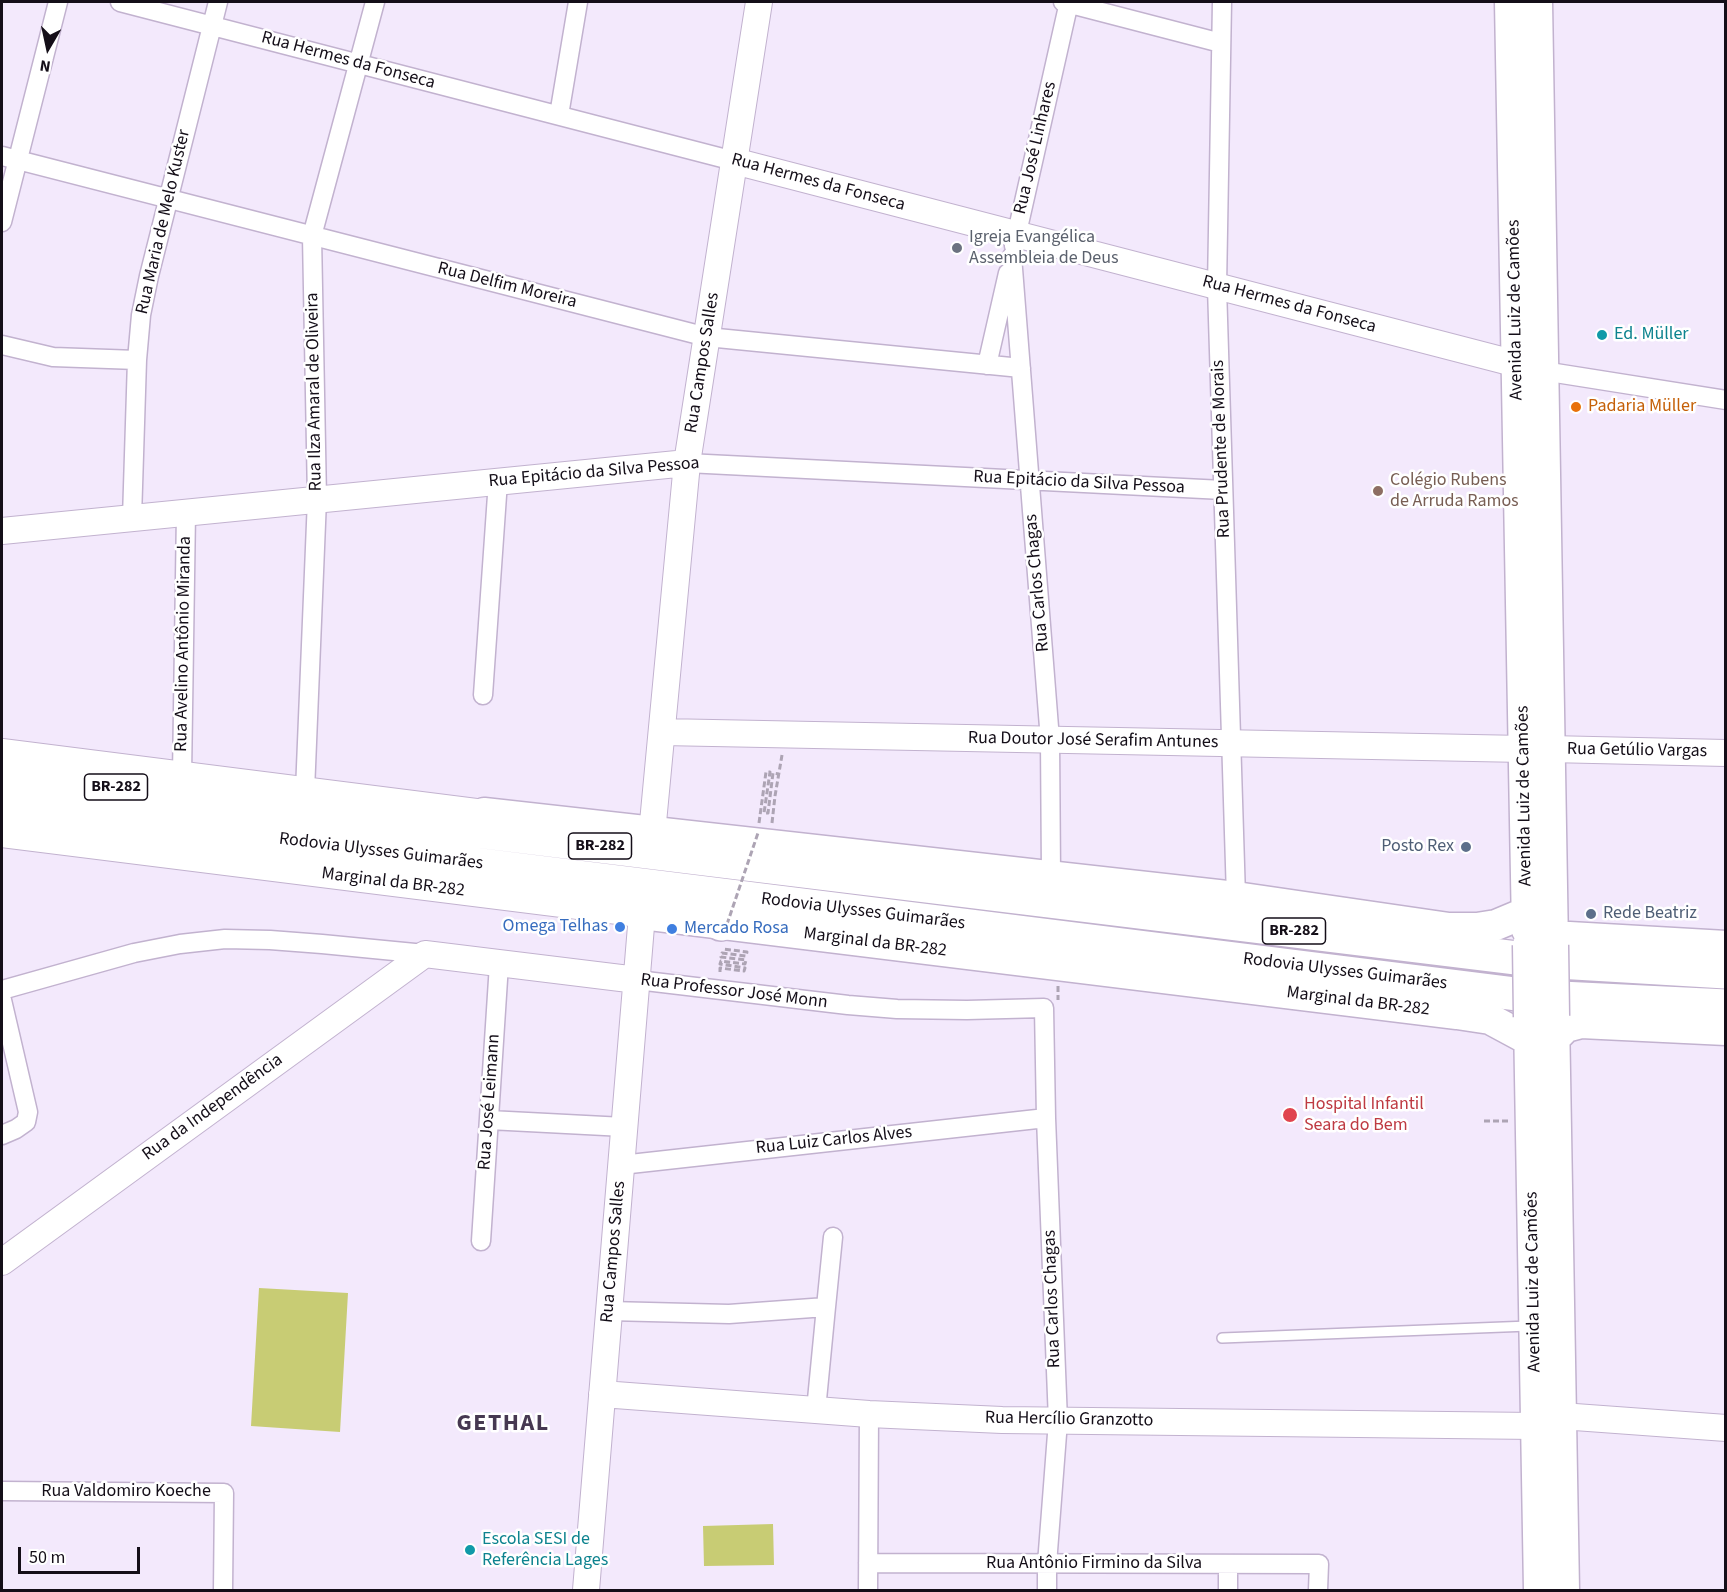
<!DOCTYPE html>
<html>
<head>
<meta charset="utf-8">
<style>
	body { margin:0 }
	#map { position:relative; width:1727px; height:1592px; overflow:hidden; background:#f3e9fc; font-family:"Source Sans 3",sans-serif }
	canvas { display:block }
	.frame { position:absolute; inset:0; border:3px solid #140e18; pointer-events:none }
	.north { position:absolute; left:18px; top:18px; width:60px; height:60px; -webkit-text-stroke:4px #fff; paint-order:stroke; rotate:189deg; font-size:16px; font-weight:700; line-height:24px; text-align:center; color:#140e18 }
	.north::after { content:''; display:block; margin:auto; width:21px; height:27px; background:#140e18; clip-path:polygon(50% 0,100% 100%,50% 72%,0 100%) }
	.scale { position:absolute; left:18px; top:1547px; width:122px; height:27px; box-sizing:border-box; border:3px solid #140e18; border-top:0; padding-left:8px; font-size:18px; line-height:21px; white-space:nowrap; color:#140e18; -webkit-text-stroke:4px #fff; paint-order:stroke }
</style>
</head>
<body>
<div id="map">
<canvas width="1727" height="1592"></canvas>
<div class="frame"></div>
<div class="north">N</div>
<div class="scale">50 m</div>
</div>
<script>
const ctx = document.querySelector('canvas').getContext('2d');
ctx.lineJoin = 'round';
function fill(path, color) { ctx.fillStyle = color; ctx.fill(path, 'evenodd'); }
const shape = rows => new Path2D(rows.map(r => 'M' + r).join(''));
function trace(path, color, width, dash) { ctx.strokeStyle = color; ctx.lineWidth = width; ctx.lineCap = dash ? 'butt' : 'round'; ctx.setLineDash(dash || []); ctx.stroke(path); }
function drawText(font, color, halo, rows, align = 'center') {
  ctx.font = font + ' "Source Sans 3",sans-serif'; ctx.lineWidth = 5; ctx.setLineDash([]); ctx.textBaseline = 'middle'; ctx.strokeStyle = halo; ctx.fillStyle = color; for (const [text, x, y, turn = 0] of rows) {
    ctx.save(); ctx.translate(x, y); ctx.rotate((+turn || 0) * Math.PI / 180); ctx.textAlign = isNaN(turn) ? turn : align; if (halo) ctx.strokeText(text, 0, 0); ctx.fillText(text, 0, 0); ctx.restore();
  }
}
const green = shape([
	[259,1288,348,1293,340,1432,251,1426],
	[773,1524,774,1565,704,1566,703,1526]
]);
const path = shape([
	[759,823,766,772,770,772,764,813,768,813,773,773,779,774],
	[772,823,775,796,782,755],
	[720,972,720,968,744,971,745,968,720,964,721,961,745,964,746,960,721,957,722,953,746,956,747,952,723,949],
	[1058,986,1058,1000],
	[1484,1121,1508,1121]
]);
const lane = shape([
	[1222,1338,1529,1326]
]);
const street = shape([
	[120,2,734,161],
	[1063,2,1221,43],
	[1222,2,1217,287,1236,897],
	[559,115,578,2],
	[2,156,707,337,1021,368],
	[2,222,58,2],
	[1014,246,1069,2],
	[1012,256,1050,740,1051,875],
	[2,345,53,357,137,360],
	[987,365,1008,273],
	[1543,371,1726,400],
	[687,463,1223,490],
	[132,518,137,360,141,315,149,276,218,2],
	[483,695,498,481],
	[182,775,186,512],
	[305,791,317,499,312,236,375,2],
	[637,980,848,1005,897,1009,967,1010,1044,1008,1046,1118,1058,1421,1047,1564,1047,1590],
	[2,990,134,953,180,944,225,939,270,940,322,944,425,954],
	[2,1000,28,1112,26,1122,16,1129,2,1135],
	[489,1120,624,1127],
	[621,1165,1046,1118],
	[481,1241,499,964],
	[826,1307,833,1237],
	[609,1311,729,1314,826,1307,816,1410],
	[2,1491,224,1493,223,1590],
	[868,1563,1319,1564,1318,1590],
	[1228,1564,1228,1590],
	[868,1590,869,1414]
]);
const secondary = shape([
	[734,161,1517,364],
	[2,531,687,463],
	[662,732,1524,749],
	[1549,749,1726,753],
	[2,752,484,813],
	[652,833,687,463,759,2],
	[2,834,642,914,586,1590],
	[2,1262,425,954,637,980],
	[602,1394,869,1414,1002,1420,1536,1426],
	[1561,1416,1726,1428]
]);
const primary = shape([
	[1510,2,1527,930],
	[1537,2,1553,945],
	[484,813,1236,897,1449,928,1477,928,1496,925,1527,912],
	[642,914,1457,1014,1490,1019,1529,1040],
	[1552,936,1726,946],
	[1554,1016,1564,1590],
	[1529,1020,1539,1590],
	[1554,1039,1566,1027,1581,1023,1726,1030]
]);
const highway = shape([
	[2,773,1541,961,1726,972],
	[2,805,1540,997,1726,1006],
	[583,887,642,914],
	[721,924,761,913,779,905]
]);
const pathBridge = shape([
	[724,933,758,833]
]);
const primaryBridge = shape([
	[1528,945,1529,1017],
	[1553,945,1554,1016]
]);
const markers = [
	[957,248,6,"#6b7280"],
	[1602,335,6,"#0f9aa8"],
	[1576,407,6,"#e8710a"],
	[1378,491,6,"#8d6e63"],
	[1466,847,6,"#5c6f8a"],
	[1591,914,6,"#5c6f8a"],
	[620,927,6,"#3f7fe0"],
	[672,929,6,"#3f7fe0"],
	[1290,1115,8,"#e0444e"],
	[470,1550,6,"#0f9aa8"]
];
const shields = [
	[116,787,63],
	[600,846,63],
	[1294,931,63]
];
const shieldNames = [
	["BR-282",116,787],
	["BR-282",600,846],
	["BR-282",1294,931]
];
const streetNames = [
	["Rua Hermes da Fonseca",348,61,15],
	["Rua José Linhares",1036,148,-77],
	["Rua Hermes da Fonseca",818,183,15],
	["Rua Maria de Melo Kuster",164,222,-77],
	["Rua Delfim Moreira",507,286,14],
	["Rua Hermes da Fonseca",1289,305,15],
	["Avenida Luiz de Camões",1516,310,-91],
	["Rua Campos Salles",703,363,-81],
	["Rua Ilza Amaral de Oliveira",315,392,-91],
	["Rua Prudente de Morais",1222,449,-92],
	["Rua Epitácio da Silva Pessoa",594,473,-5],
	["Rua Epitácio da Silva Pessoa",1079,483,3],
	["Rua Carlos Chagas",1038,583,-95],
	["Rua Avelino Antônio Miranda",184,644,-89],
	["Rua Doutor José Serafim Antunes",1093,741,1],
	["Rua Getúlio Vargas",1637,751,1],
	["Avenida Luiz de Camões",1525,796,-91],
	["Rodovia Ulysses Guimarães",381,852,7],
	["Marginal da BR-282",393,883,7],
	["Rodovia Ulysses Guimarães",863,912,7],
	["Marginal da BR-282",875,943,7],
	["Rodovia Ulysses Guimarães",1345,972,7],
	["Rua Professor José Monn",734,992,7],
	["Marginal da BR-282",1358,1002,7],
	["Rua José Leimann",490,1102,-86],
	["Rua da Independência",213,1108,-36],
	["Rua Luiz Carlos Alves",834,1141,-6],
	["Rua Campos Salles",614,1252,-85],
	["Avenida Luiz de Camões",1534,1282,-91],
	["Rua Carlos Chagas",1053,1299,-92],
	["Rua Hercílio Granzotto",1069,1420,1],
	["Rua Valdomiro Koeche",126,1492],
	["Rua Antônio Firmino da Silva",1094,1564]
];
const worshipNames = [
	["Igreja Evangélica",969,238],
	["Assembleia de Deus",969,259]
];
const cultureNames = [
	["Ed. Müller",1614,335],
	["Escola SESI de",482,1540],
	["Referência Lages",482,1561]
];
const foodNames = [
	["Padaria Müller",1588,407]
];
const educationNames = [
	["Colégio Rubens",1390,481],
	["de Arruda Ramos",1390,502]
];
const serviceNames = [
	["Posto Rex",1454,847],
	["Rede Beatriz",1603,914,"left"]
];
const shopNames = [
	["Omega Telhas",608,927],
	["Mercado Rosa",684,929,"left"]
];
const healthNames = [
	["Hospital Infantil",1304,1105],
	["Seara do Bem",1304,1126]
];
const districtNames = [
	["GETHAL",503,1425]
];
fill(green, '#c8cc74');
trace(lane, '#c2b2cf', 12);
trace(street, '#c2b2cf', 21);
trace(secondary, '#c2b2cf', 28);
trace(primary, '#c2b2cf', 33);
trace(highway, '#c2b2cf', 36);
trace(path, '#ada4b4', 3, [6, 3]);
trace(lane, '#fff', 9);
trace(street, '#fff', 18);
trace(secondary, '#fff', 26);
trace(primary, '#fff', 30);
trace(highway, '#fff', 33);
trace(primaryBridge, '#c2b2cf', 33, []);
trace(pathBridge, '#ada4b4', 3, [6, 3]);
trace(primaryBridge, '#fff', 30);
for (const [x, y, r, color] of markers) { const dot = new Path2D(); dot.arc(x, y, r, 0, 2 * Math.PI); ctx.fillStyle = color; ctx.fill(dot); trace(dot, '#fff', 2); }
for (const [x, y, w] of shields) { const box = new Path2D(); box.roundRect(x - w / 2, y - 13, w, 26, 4.5); ctx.fillStyle = '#fff'; ctx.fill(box); trace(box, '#140e18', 1.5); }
drawText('bold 16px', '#140e18', null, shieldNames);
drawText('18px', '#140e18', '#fff', streetNames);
drawText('18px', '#5b616d', '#fff', worshipNames, 'left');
drawText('18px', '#0d838f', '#fff', cultureNames, 'left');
drawText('18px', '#c56008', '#fff', foodNames, 'left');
drawText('18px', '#785e54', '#fff', educationNames, 'left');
drawText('18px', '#4e5e75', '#fff', serviceNames, 'right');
drawText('18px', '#366cbe', '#fff', shopNames, 'right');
drawText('18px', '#be3a42', '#fff', healthNames, 'left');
ctx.letterSpacing = '1.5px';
drawText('bold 24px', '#463851', '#fff', districtNames);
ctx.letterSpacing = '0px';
</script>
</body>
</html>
